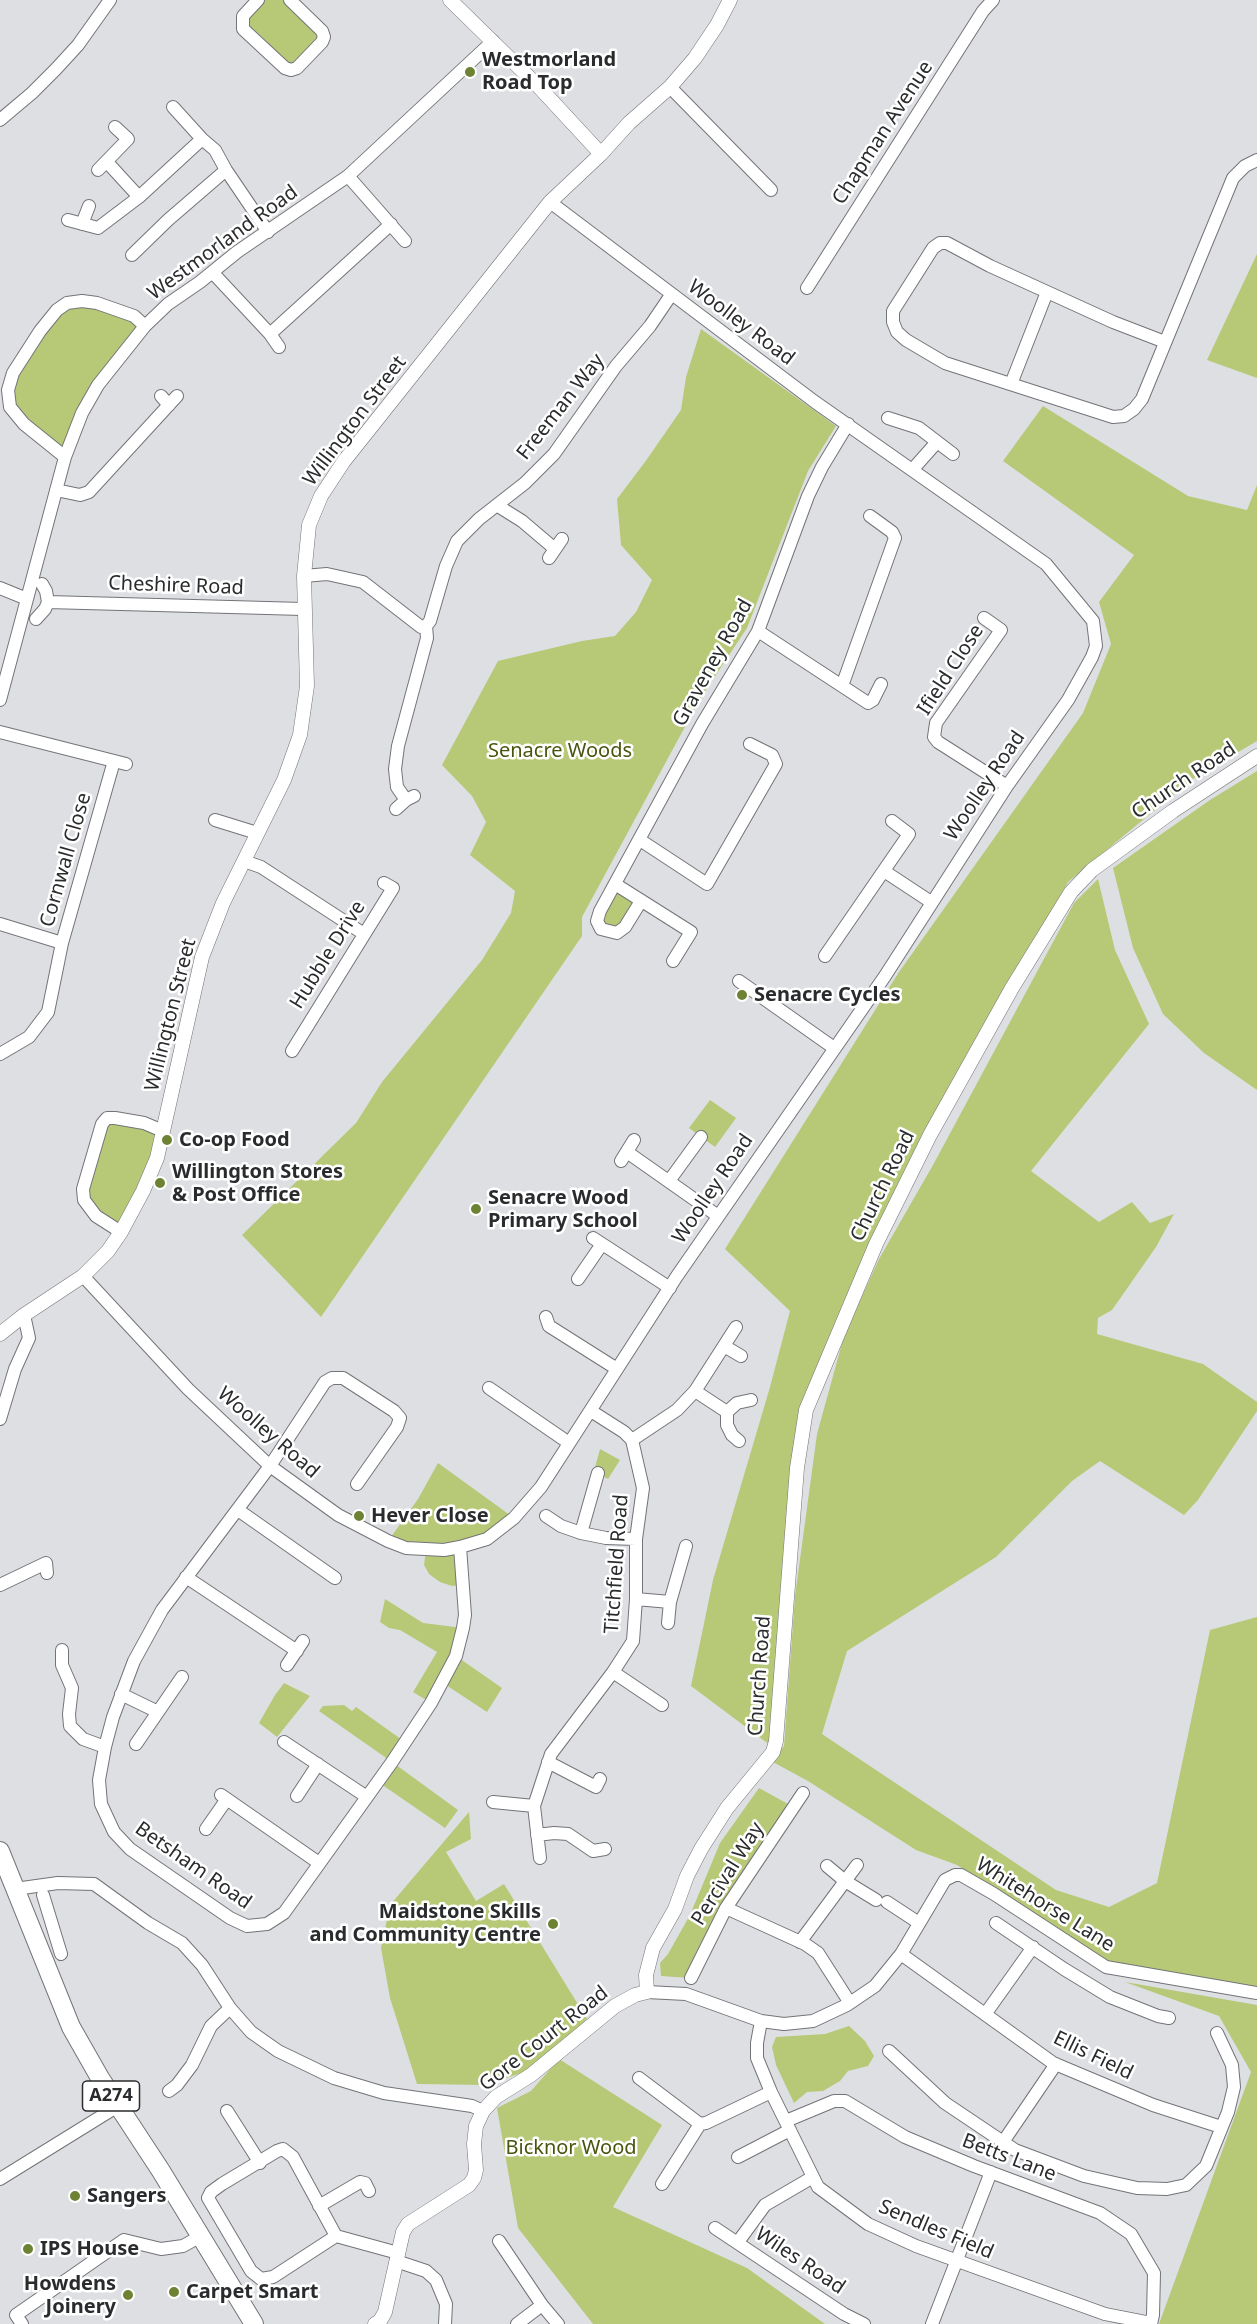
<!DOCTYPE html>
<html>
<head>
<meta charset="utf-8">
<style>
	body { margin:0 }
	canvas { display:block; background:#dddfe3 }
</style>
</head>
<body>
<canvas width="1257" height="2324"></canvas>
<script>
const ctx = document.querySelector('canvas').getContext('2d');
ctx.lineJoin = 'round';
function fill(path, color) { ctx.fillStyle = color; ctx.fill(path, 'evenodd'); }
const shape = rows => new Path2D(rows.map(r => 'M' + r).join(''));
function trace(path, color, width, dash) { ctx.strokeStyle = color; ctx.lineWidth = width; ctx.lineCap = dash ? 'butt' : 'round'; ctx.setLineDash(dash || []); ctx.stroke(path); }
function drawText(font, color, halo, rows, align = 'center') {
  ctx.font = font + ' "Noto Sans",sans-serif'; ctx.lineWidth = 5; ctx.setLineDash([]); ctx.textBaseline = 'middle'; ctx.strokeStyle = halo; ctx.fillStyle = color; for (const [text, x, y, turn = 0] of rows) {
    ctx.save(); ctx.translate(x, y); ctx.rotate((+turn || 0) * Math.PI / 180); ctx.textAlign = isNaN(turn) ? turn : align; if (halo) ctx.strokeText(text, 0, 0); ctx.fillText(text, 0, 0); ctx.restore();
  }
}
const green = shape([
	[264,0,285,0,287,6,306,24,307,23,319,36,317,40,294,64,287,63,259,34,248,26,247,17,262,5,260,4],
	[1257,254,1257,378,1207,360],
	[82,301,145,326,98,385,65,457,10,407,13,373,57,310],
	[701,329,836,426,808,471,747,628,700,699,582,917,582,936,321,1317,242,1235,356,1123,382,1082,482,960,511,913,515,891,470,855,486,822,472,796,442,765,498,661,582,641,615,636,636,612,652,580,621,545,617,499,645,462,681,410,686,377],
	[1043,406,1188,496,1247,510,1257,485,1257,741,1191,780,1068,882,895,1191,802,1401,770,1745,691,1686,713,1580,770,1387,790,1311,725,1249,899,972,1083,713,1111,644,1099,602,1134,555,1003,461],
	[1257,771,1257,1090,1204,1053,1163,1014,1133,948,1113,868,1210,800],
	[1098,879,1115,950,1149,1024,1031,1171,1099,1222,1132,1202,1150,1223,1174,1214,1156,1247,1112,1310,1098,1318,1097,1334,1203,1364,1257,1402,1257,1411,1198,1500,1184,1515,1100,1461,1072,1481,996,1557,847,1651,822,1734,1056,1890,1109,1907,1157,1883,1210,1630,1257,1617,1257,1989,1110,1964,957,1865,916,1850,808,1781,771,1761,784,1746,795,1596,817,1434,844,1336,879,1259,933,1165,1074,903],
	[615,884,641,901,625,927,601,929,600,911],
	[710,1100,736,1118,715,1147,689,1128],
	[107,1118,163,1131,121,1232,84,1200],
	[600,1449,620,1460,608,1479,594,1471],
	[438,1463,514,1518,460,1547,462,1585,452,1586,440,1582,429,1574,424,1565,426,1550,388,1541,418,1499],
	[385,1599,423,1623,463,1628,456,1656,502,1688,487,1712,443,1683,431,1703,413,1692,437,1652,400,1630,389,1628,380,1622],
	[284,1683,310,1696,277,1737,259,1723,275,1695],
	[344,1705,352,1711,356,1707,405,1742,392,1762,458,1810,445,1828,378,1782,392,1762,319,1711,323,1706],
	[759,1788,788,1804,723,1901,695,1954,689,1978,661,1976,660,1963,668,1954,690,1915,720,1843],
	[469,1812,471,1839,446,1852,476,1901,504,1884,587,2019,530,2070,486,2085,417,2084,390,1998,381,1948,390,1905],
	[1125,1982,1257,2005,1257,2324,1159,2324,1251,2072,1219,2016],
	[849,2026,865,2041,874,2056,868,2066,848,2071,840,2081,823,2091,807,2092,794,2103,776,2065,772,2047,776,2037,825,2034],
	[559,2059,662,2125,613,2207,747,2268,825,2324,593,2324,518,2228,497,2108,531,2091]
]);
const minor = shape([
	[258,0,243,16,243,29,285,68,291,70,297,68,322,42,324,37,322,31,290,0],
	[670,87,771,190],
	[173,107,202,139,215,150,226,170,268,232],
	[0,120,32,93,56,69,78,45,110,0],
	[107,162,139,197],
	[98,170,128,139,115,127],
	[348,176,405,241],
	[68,220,98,228,139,197,202,139],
	[82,224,89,206],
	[132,255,168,220,226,170],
	[213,273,270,334,279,347],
	[807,288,983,11,993,0],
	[270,334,391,224],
	[1165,342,1113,322,990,266,947,243,940,243,933,248,893,311,893,322,897,332,906,340,945,363,1113,417,1124,416,1134,409,1142,399,1233,178,1245,166,1257,160],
	[1011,384,1047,292],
	[161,396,169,405],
	[888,418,919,428,953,454],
	[65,457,24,424,10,407,8,390,13,373,40,331,57,310,67,303,82,301,97,303,134,316,145,326],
	[913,469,937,442],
	[56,490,80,495,89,492,177,396],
	[498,506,522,521,555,549],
	[549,558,562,539],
	[304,576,327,574,363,582,421,627,426,626],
	[0,588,27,599],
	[48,602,303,609],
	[984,618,1001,630,936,723,934,737,938,742,1007,786],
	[36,619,45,609,48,602,46,591,42,584],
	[426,626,430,621,446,566,457,541,479,519,525,483,554,454,616,366,650,326,671,295],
	[758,631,868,703,873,700,881,684],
	[842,686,895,538,892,532,870,516],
	[0,700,65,457,82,413,98,385,145,326,168,304,200,282,237,252,348,176,493,41],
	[0,732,126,764],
	[406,800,397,787,395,769,398,746,427,638,426,626],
	[396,809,406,800,414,796],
	[215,820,257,833],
	[640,840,707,884,776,764,772,755,750,744],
	[244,861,261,867,364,934],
	[884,871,931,902],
	[615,884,691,932,673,961],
	[641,901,625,927,617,933,601,929,597,921,600,911,702,724,758,631,808,496,822,467,848,424],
	[0,924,62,943,114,761],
	[825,956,909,834,892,821],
	[739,981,834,1048],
	[292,1051,393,888,384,883],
	[0,1054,29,1037,48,1012,62,943],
	[627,1152,718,1216],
	[621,1161,634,1140],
	[669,1181,701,1137],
	[121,1232,96,1216,84,1200,83,1189,102,1124,107,1118,115,1118,144,1123,163,1131],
	[593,1238,670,1288],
	[83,1276,188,1389,270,1466,338,1515,388,1541,406,1548,444,1550,460,1547,487,1539,514,1518,541,1487,677,1276,885,976,1007,786,1068,700,1092,657,1096,646,1093,621,1046,564,815,402,550,202],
	[578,1279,602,1244],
	[546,1317,549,1326,617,1369],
	[724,1346,741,1356],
	[489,1388,569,1443],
	[695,1391,727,1412],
	[0,1419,15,1369,29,1338,24,1315],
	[632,1440,677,1410,695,1391,736,1327],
	[739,1441,732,1435,727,1425,727,1412,737,1403,751,1400],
	[357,1484,397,1427,400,1418,394,1411,343,1378,332,1378,325,1382,270,1466,162,1610,134,1661,113,1717,105,1747,99,1780,101,1804,114,1832,130,1849,230,1918,247,1926,267,1924,284,1913,392,1762,431,1703,456,1656,463,1628,465,1615,460,1547],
	[238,1510,335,1578],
	[546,1516,561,1526,581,1533,606,1538,636,1539],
	[581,1533,598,1473],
	[186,1577,297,1651],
	[0,1585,46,1563,47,1573],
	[636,1599,670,1602],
	[668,1623,670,1602,686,1546],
	[62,1650,62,1665,72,1688,69,1714,70,1726,83,1739,105,1747],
	[287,1665,303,1641],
	[613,1672,662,1705],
	[121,1694,158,1712],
	[284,1742,367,1797],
	[136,1744,182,1677],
	[548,1762,596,1787,600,1779],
	[221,1795,319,1863],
	[297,1796,318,1764],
	[493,1802,534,1806],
	[206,1829,227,1799],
	[537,1835,554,1833,568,1834,593,1851,605,1849],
	[540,1858,534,1806,551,1754,613,1672,633,1641,636,1599,636,1539,643,1488,632,1440,624,1432,591,1411],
	[827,1866,845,1881,876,1900],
	[15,1889,58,1883,94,1884,148,1923,182,1943,202,1965,230,2008,251,2032,278,2051,334,2078,384,2093,472,2106,483,2111],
	[43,1895,61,1954],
	[887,1902,919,1923],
	[726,1908,805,1944,818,1953,850,2003],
	[996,1923,1064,1969,1110,1997,1158,2016,1169,2018],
	[800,1942,857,1865],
	[901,1954,1053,2063,1153,2105,1221,2127],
	[691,1978,726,1908,803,1793],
	[647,1992,686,1994,761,2021,784,2024,813,2021,847,2005,875,1986,901,1954,945,1880,955,1875,961,1875,994,1894,1106,1967,1257,1993],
	[986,2013,1033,1947],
	[761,2021,757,2043,757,2058,771,2092,818,2187,868,2224,916,2246,1105,2314,1151,2323],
	[889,2051,945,2103,1015,2150,1084,2176,1137,2188,1167,2189,1186,2185,1206,2166,1228,2112,1234,2087,1232,2065,1217,2033],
	[639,2078,700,2124,706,2123,771,2092],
	[169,2091,177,2085,192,2065,211,2026,230,2008],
	[227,2111,260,2163],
	[786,2121,834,2101,845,2101,905,2137,974,2166,1100,2213,1131,2234,1154,2273,1153,2315,1151,2324],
	[1003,2142,1056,2064],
	[738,2157,790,2130],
	[0,2179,118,2106],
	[662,2184,700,2124],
	[319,2206,360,2182,365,2183,369,2191],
	[715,2228,844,2314,864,2324],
	[336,2236,273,2277,261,2279,251,2271,208,2198,211,2192,222,2184,277,2151,283,2149,293,2157,336,2236,398,2253],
	[499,2241,542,2305],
	[738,2242,765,2205,813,2177],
	[396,2261,426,2271,436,2280,446,2304,445,2324],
	[22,2324,16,2315,124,2240,161,2249,183,2246,201,2236],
	[517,2324,542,2305,558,2324],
	[932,2324,991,2172]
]);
const tertiary = shape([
	[450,0,539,87,601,154],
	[0,1334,24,1315,83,1276,108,1251,121,1232,143,1191,157,1158,202,957,223,903,284,780,300,735,307,686,304,576,309,525,321,496,344,461,550,202,601,154,629,123,670,87,695,58,717,25,730,0],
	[375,2324,380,2321,385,2312,403,2232,408,2224,469,2185,474,2178,476,2170,474,2144,476,2126,483,2111,496,2097,531,2075,615,2006,635,1995,647,1992,646,1975,653,1948,675,1909,687,1876,701,1849,727,1808,773,1752,776,1741,797,1468,806,1410,876,1244,930,1135,1012,988,1071,892,1092,870,1173,811,1257,756]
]);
const primary = shape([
	[0,1851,71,2027,100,2078,161,2171,254,2324]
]);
const markers = [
	[470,72,6,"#6e8233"],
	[742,995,6,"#6e8233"],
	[167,1140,6,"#6e8233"],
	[160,1183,6,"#6e8233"],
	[476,1209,6,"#6e8233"],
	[359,1516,6,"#6e8233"],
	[553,1924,6,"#6e8233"],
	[75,2196,6,"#6e8233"],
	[28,2249,6,"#6e8233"],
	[174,2292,6,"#6e8233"],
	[128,2295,6,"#6e8233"]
];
const shields = [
	[111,2096,57]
];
const shieldNames = [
	["A274",111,2096]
];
const poiNames = [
	["Westmorland",482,60],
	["Road Top",482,83],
	["Senacre Cycles",754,995],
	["Co-op Food",179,1140],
	["Willington Stores",172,1172],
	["& Post Office",172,1195],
	["Senacre Wood",488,1198],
	["Primary School",488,1221],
	["Hever Close",371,1516],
	["Maidstone Skills",541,1912,"right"],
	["and Community Centre",541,1935,"right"],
	["Sangers",87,2196],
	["IPS House",40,2249],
	["Howdens",116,2284,"right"],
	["Joinery",116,2307,"right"],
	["Carpet Smart",186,2292]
];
const streetNames = [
	["Chapman Avenue",883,133,-57],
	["Westmorland Road",223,243,-36],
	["Woolley Road",741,323,37],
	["Freeman Way",561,407,-52],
	["Willington Street",355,421,-53],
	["Cheshire Road",176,586,2],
	["Graveney Road",713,663,-61],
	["Ifield Close",951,670,-57],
	["Church Road",1184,781,-34],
	["Woolley Road",985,786,-56],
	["Cornwall Close",66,860,-74],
	["Hubble Drive",328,955,-58],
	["Willington Street",171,1015,-76],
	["Church Road",883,1186,-64],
	["Woolley Road",713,1189,-56],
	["Woolley Road",268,1433,41],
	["Titchfield Road",617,1564,-86],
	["Church Road",760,1676,-86],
	["Betsham Road",193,1866,35],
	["Percival Way",728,1874,-58],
	["Whitehorse Lane",1045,1905,32],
	["Gore Court Road",544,2039,-38],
	["Ellis Field",1093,2056,26],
	["Betts Lane",1009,2158,21],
	["Sendles Field",936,2230,23],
	["Wiles Road",800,2261,34]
];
const parkNames = [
	["Senacre Woods",560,751],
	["Bicknor Wood",571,2148]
];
fill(green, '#b7c977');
trace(minor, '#737478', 14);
trace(tertiary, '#737478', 15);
trace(primary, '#737478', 20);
trace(minor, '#fff', 12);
trace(tertiary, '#fff', 14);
trace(primary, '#fff', 18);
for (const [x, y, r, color] of markers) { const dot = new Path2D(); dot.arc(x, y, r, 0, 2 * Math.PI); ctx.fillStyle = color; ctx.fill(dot); trace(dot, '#fff', 2); }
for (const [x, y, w] of shields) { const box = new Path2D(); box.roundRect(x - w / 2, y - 15, w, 30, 4.5); ctx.fillStyle = '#fff'; ctx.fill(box); trace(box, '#2a2b2d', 1.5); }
drawText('bold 18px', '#2a2b2d', null, shieldNames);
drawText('bold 20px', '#2a2b2d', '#fff', poiNames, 'left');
drawText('20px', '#2a2b2d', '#fff', streetNames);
drawText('20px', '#49550f', '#fff', parkNames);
</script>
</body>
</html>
